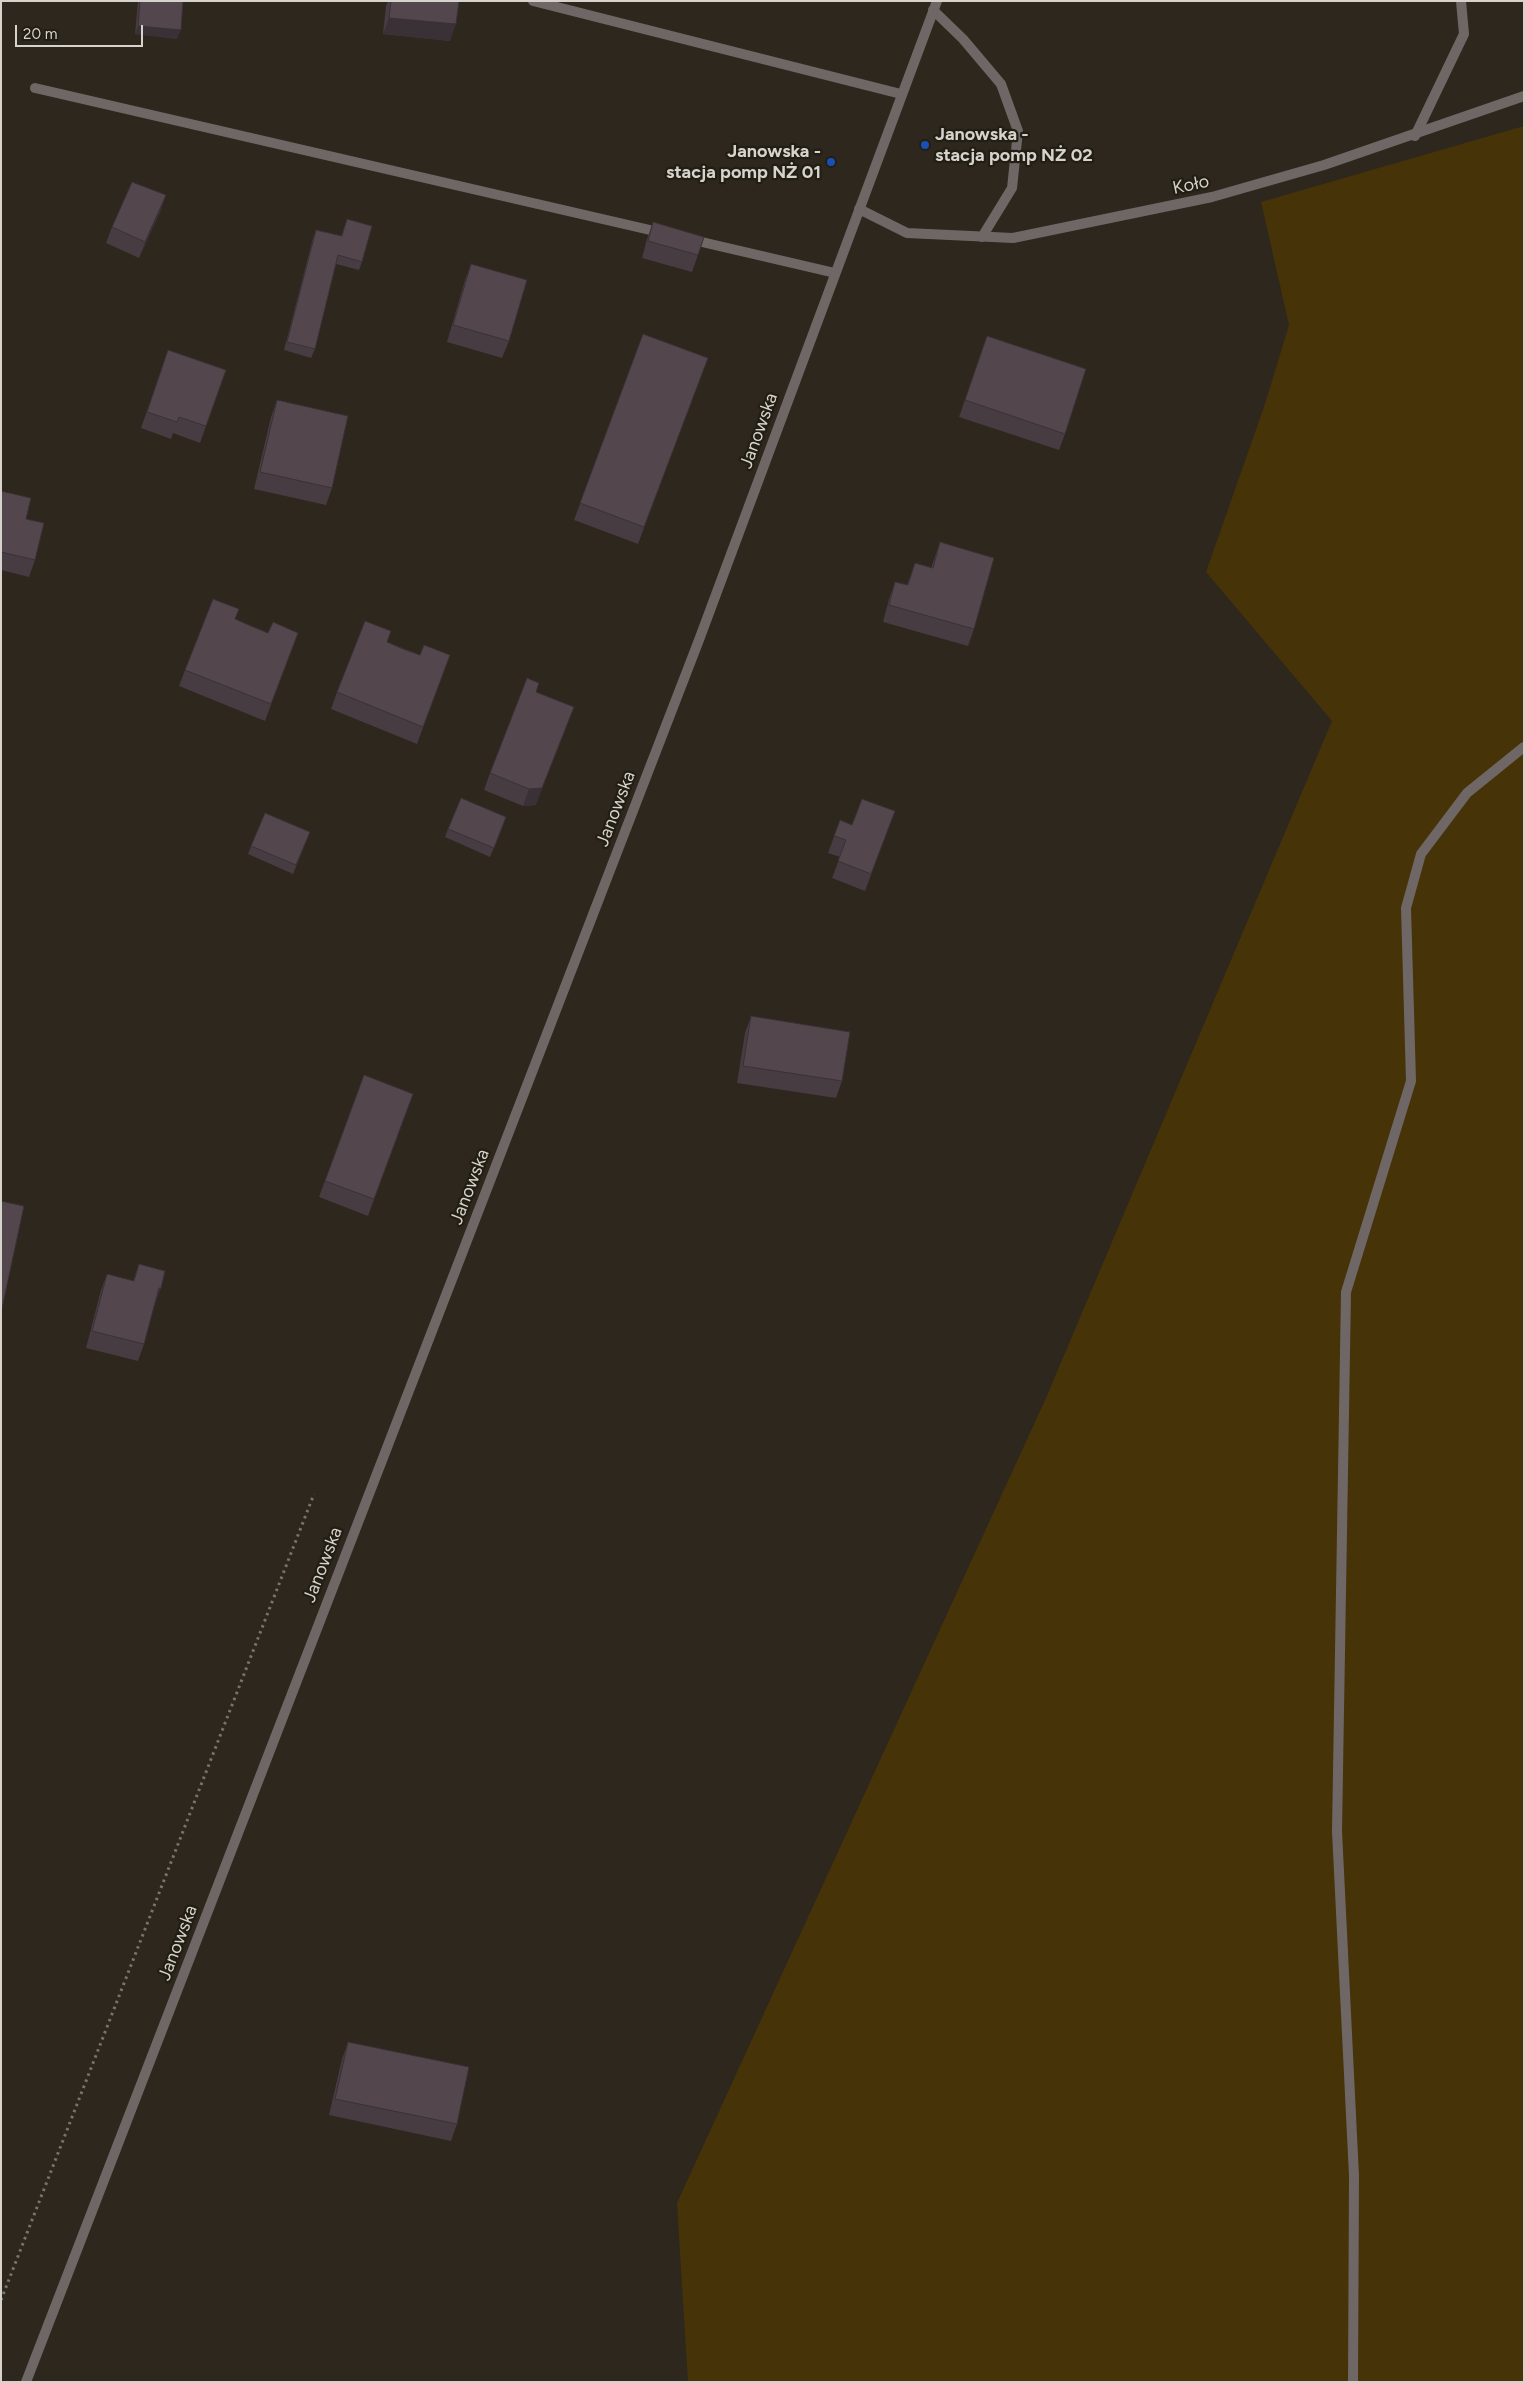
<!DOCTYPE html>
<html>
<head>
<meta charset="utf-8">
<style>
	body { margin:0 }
	#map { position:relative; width:1525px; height:2383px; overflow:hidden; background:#2d271e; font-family:Figtree,sans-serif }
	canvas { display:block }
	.frame { position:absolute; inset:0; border:2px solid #d6d3cc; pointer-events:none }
	.scale { position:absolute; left:15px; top:25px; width:128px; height:22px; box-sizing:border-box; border:2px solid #d6d3cc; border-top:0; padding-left:6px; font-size:15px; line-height:18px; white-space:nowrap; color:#d6d3cc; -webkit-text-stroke:4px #231e14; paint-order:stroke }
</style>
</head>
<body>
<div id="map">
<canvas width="1525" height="2383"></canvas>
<div class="frame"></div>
<div class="scale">20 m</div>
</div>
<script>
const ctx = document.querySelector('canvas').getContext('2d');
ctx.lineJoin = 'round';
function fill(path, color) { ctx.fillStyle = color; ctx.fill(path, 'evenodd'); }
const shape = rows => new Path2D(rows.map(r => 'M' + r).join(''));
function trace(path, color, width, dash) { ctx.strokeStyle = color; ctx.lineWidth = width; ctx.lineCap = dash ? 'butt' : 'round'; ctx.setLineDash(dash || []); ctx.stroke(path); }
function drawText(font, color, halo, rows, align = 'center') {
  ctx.font = font + ' Figtree,sans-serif'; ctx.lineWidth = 4.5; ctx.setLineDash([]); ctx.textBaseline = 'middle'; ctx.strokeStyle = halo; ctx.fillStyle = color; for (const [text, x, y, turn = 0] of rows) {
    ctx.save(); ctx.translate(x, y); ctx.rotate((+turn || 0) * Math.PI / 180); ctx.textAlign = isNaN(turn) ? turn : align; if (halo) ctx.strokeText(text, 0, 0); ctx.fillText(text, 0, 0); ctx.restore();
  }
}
const green = shape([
	[1524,126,1524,2382,688,2382,677,2203,1046,1398,1332,721,1206,572,1265,404,1289,325,1261,202]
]);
const path = shape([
	[1,2300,314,1494]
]);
const service = shape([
	[933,10,963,39,1001,84,1018,131,1012,188,982,237],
	[1415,136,1464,34,1461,1],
	[1353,2382,1354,2176,1337,1831,1346,1292,1411,1081,1406,908,1421,854,1467,793,1524,747]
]);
const minor = shape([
	[533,1,901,94],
	[35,88,663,233],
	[859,209,907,233,1013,238,1212,197,1324,165,1524,96],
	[689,239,835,273]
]);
const tertiary = shape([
	[26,2382,699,640,937,1]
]);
const wall = shape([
	[138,1,183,1,177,39,135,34],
	[388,1,459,1,450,41,383,34,386,6],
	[166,195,160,212,139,258,106,243,112,227],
	[347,219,362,262,359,270,336,264,315,349,311,358,284,350,313,238,316,230,341,236],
	[653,222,698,255,692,272,642,258,647,239],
	[471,264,509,341,502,358,447,342,465,280],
	[643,334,708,358,638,544,574,520],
	[987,336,1065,434,1059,450,959,417],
	[168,350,226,370,200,443,173,433,171,439,141,428],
	[277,400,332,488,326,505,254,489,271,417],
	[1,491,26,519,35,560,29,577,1,570],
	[940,542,974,629,968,646,883,622,889,599,895,582,907,585,915,563,931,568],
	[235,619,268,633,298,633,265,721,179,686,185,670],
	[387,642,420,655,444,672,417,744,331,709,337,692],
	[536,692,536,805,523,806,484,790,490,773],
	[895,811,865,891,832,878,840,857,828,853,840,820,852,825],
	[503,825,490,857,445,837,448,829],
	[310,832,293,874,248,854,251,846],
	[751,1016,842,1081,836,1098,737,1083,745,1033],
	[364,1075,413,1094,368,1216,319,1197],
	[139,1264,161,1288,154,1304,144,1344,138,1361,86,1348,101,1290,107,1274,133,1281],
	[348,2042,457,2124,451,2141,329,2115,342,2059]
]);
const shadedWall = shape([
	[389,18,456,24,450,41,383,34],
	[138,26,181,30,177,39,135,34],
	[166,195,160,212,139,258,145,242],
	[574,707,536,805,523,806,529,789],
	[159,1288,161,1288,155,1304,153,1304]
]);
const building = shape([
	[140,1,183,1,181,30,138,26,140,1],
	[391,1,459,1,456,24,389,18,391,1],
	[132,182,166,195,145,242,112,227,132,182],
	[347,219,372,226,362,262,338,255,315,349,287,342,316,230,342,236,347,219],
	[653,222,704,237,698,255,648,241,653,222],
	[471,264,527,280,509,341,453,325,471,264],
	[643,334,708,358,644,527,580,503,643,334],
	[987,336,1086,369,1065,434,965,400,987,336],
	[168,350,226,370,206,426,179,417,177,422,147,412,168,350],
	[277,400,348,416,332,488,260,472,277,400],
	[1,491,31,498,26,519,44,523,35,560,1,552,1,491],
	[940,542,994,558,974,629,889,605,895,582,908,585,915,563,933,568,940,542],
	[213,599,239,609,235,619,251,626,268,633,273,622,298,633,271,704,185,670,213,599],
	[365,621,391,631,387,642,403,649,420,655,424,645,450,655,423,727,337,692,365,621],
	[527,678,539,683,536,692,574,707,542,788,529,789,490,773,527,678],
	[461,798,506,817,494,848,448,829,461,798],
	[862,799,895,811,871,874,838,861,846,840,834,836,840,820,852,825,862,799],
	[265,813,310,832,296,865,251,846,265,813],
	[751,1016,850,1032,842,1081,743,1066,751,1016],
	[364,1075,413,1094,374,1199,325,1181,364,1075],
	[1,1201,24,1206,1,1313,1,1201],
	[139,1264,165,1271,161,1288,159,1288,144,1344,92,1331,107,1274,134,1281,139,1264],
	[348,2042,469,2067,457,2124,335,2099,348,2042]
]);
const markers = [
	[925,145,5,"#1a4fb4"],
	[831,162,5,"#1a4fb4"]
];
const poiNames = [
	["Janowska -",935,135],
	["stacja pomp NŻ 02",935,156],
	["Janowska -",821,152,"right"],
	["stacja pomp NŻ 01",821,173,"right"]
];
const streetNames = [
	["Koło",1191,185,-12],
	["Janowska",759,431,-70],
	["Janowska",616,809,-69],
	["Janowska",470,1187,-69],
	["Janowska",323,1565,-69],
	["Janowska",178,1943,-69]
];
fill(green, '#463308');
trace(path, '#78736b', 3, [2.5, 4]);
trace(service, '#6e6766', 10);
trace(minor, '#6e6766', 10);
trace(tertiary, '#6e6766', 10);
fill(wall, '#473c42');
fill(shadedWall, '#3a3136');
fill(building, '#53464d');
trace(building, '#3a3136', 1);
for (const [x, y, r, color] of markers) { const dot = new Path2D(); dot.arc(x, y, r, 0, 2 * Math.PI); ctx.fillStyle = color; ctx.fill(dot); trace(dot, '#231e14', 2); }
drawText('bold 18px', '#d6d3cc', '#231e14', poiNames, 'left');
drawText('18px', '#d6d3cc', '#231e14', streetNames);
</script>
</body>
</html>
